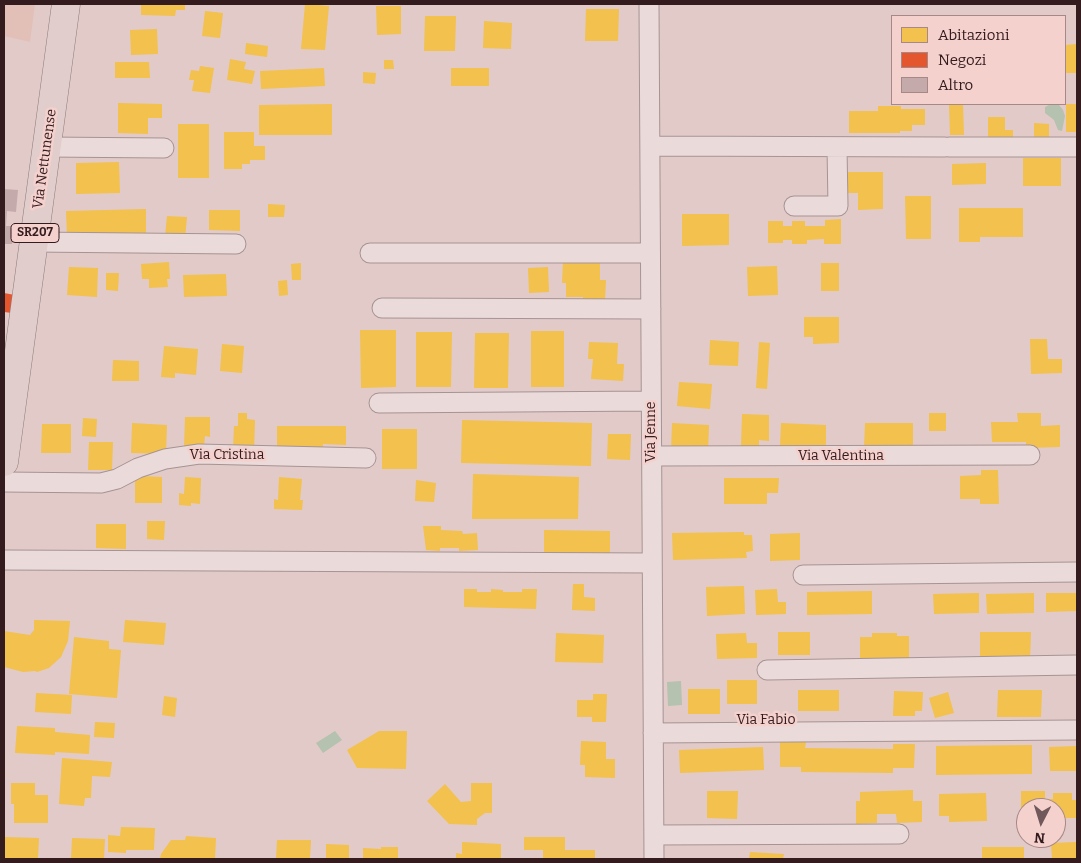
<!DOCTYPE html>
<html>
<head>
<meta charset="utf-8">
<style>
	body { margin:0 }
	#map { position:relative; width:1081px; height:863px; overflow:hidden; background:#e2cac8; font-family:Bitter,serif }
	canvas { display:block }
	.frame { position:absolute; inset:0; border:5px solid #341b1e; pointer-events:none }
	.legend { position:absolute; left:891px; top:15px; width:175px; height:90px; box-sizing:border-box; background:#f4d1cd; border:1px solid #a78887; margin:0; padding:6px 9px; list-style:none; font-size:15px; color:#341b1e }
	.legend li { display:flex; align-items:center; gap:10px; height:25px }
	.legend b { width:25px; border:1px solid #a78887 }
	.north { position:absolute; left:1016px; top:798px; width:50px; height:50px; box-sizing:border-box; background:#f4d1cd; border:1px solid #a78887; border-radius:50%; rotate:185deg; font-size:14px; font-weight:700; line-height:20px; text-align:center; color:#341b1e }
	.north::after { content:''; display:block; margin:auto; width:18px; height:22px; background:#71585a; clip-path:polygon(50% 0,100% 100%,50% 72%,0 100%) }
</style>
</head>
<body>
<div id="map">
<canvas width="1081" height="863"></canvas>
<div class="frame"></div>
<ul class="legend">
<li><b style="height:14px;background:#f2c14e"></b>Abitazioni</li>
<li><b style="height:14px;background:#e4572e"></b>Negozi</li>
<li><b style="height:14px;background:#c5aaac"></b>Altro</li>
</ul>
<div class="north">N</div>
</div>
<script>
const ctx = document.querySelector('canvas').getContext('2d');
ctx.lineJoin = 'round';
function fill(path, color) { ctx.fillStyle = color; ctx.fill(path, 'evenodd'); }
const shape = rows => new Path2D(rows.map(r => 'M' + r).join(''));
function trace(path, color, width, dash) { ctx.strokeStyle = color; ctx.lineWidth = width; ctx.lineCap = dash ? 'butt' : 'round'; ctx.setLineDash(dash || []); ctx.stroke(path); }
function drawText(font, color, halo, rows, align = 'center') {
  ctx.font = font + ' Bitter,serif'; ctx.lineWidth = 5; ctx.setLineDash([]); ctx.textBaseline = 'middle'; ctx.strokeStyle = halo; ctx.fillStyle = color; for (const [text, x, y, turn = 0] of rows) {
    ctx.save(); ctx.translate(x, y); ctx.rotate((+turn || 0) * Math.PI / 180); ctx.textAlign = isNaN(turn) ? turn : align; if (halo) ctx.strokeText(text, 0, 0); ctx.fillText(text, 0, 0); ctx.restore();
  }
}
const farmland = shape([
	[4,4,35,4,30,42,4,36]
]);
const water = shape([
	[1049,105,1059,105,1063,110,1065,116,1062,131,1058,130,1054,120,1045,113,1045,107],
	[681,681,682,705,668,706,667,682],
	[335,731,342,740,323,753,316,743]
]);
const homes = shape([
	[141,4,185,4,185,10,176,10,175,16,141,15],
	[305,4,329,6,325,50,301,49],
	[376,6,401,6,401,34,377,35],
	[586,9,619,9,618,41,585,41],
	[205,11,223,13,220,38,202,36],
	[425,16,456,16,455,51,424,51],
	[484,21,512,23,511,49,483,48],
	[157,29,158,54,131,55,130,30],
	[246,43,268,46,267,57,245,54],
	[1077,44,1077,73,1065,73,1065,45],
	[230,59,246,62,244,69,255,71,252,84,227,80],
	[384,60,393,60,394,69,384,69],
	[115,62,149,62,150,78,115,78],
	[200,66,214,68,210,93,192,91,194,80,189,80,191,70,199,71],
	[324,68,325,86,261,89,260,71],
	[451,68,489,68,489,86,451,86],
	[363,72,376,73,375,84,363,83],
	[118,103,162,104,162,118,148,118,148,134,118,133],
	[332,104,332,135,259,135,259,105],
	[949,104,963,104,964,135,950,135],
	[1066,104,1077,104,1077,132,1066,132],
	[878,106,901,106,901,109,925,109,925,125,912,125,912,131,900,131,900,133,849,133,849,111,878,111],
	[988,117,1005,117,1005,130,1013,130,1013,140,988,140],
	[1034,123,1049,124,1049,139,1034,139],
	[178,124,209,124,209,178,178,178],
	[224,132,254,132,254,146,265,146,265,160,250,160,250,164,242,164,242,169,224,169],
	[1023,158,1061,158,1061,186,1023,186],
	[119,162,120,193,76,194,76,163],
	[986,163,986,184,952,185,952,164],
	[848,172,883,172,883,209,858,210,858,193,848,193],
	[905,196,931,196,931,239,906,239],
	[268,204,285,205,284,217,268,217],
	[959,208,1023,208,1023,237,980,237,980,242,959,242],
	[146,209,146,233,67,236,66,211],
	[209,210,240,210,240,231,209,230],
	[682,214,729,214,729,245,682,246],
	[167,216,187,217,185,239,165,237],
	[841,219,841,244,824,244,824,239,807,240,807,244,792,244,792,240,783,240,783,243,768,243,768,221,783,221,783,226,792,226,792,221,805,221,805,226,825,226,825,220],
	[563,261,600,262,600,280,606,280,605,301,583,301,583,297,566,297,566,283,562,283],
	[169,262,170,279,167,279,168,287,149,288,149,279,142,279,141,264],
	[301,263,301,280,292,280,291,264],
	[821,263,839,263,839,291,821,291],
	[777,266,778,295,748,296,747,267],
	[69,267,98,268,97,297,67,295],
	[548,267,549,292,529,293,528,268],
	[106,273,119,273,118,291,106,290],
	[226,274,227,296,184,297,183,275],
	[287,280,288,295,279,296,278,281],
	[804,317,839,317,839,343,813,344,813,337,804,337],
	[360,330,396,330,396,387,361,388],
	[531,331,564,331,564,387,531,387],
	[416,332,452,332,451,387,416,387],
	[475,333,509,333,508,388,474,388],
	[1030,339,1047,339,1048,359,1062,359,1062,373,1031,374],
	[710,340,739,342,738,366,709,365],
	[589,342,618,343,617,364,624,364,623,381,591,379,593,359,588,359],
	[759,342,770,343,767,389,756,388],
	[222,344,244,346,242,373,220,371],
	[164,346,198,349,196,375,175,373,175,378,161,377],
	[113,360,139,361,139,381,112,381],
	[679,382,712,384,710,409,677,406],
	[238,413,247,413,247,419,255,420,254,452,233,448,234,426,238,426],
	[929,413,946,413,946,431,929,431],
	[1017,413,1041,413,1041,426,1060,425,1060,447,1026,448,1026,442,992,442,991,422,1018,422],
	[742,414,769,415,769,441,759,440,759,446,741,446],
	[185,417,210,417,210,437,205,436,204,447,184,447],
	[83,418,97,419,96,437,82,436],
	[462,420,592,423,591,466,461,463],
	[132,423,167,425,166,454,131,453],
	[672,423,709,425,708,452,671,451],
	[781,423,826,425,826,447,780,446],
	[865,423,913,423,913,449,864,448],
	[42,424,71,424,71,453,41,453],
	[277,426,346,426,346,445,323,444,323,447,277,447],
	[382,429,417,429,417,469,382,469],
	[608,434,631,434,630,460,607,459],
	[89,442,113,442,112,470,88,470],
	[981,470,998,470,999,504,980,504,980,499,960,499,960,476,981,475],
	[473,474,579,477,578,519,472,519],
	[140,476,162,477,162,503,135,503,135,481],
	[185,477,201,478,200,504,191,503,191,506,179,505,179,493,184,494],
	[279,477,302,479,300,500,303,500,302,510,274,509,274,499,278,500],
	[724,478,779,478,778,493,767,493,767,504,724,504],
	[416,480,436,483,434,502,415,501],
	[147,521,165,521,164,540,147,539],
	[96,524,126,524,126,549,96,548],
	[423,526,441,526,441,530,462,531,463,534,477,533,478,550,459,551,459,548,440,548,440,551,426,550],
	[544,530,610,531,610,555,544,555],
	[744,532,744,535,752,535,753,551,746,552,747,558,673,560,672,533],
	[800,533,800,560,770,561,770,534],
	[573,584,584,584,584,597,595,598,595,611,572,610],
	[744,586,745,614,707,616,706,587],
	[464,589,477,589,477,592,491,592,491,589,503,590,503,592,522,592,522,589,537,589,536,609,464,607],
	[777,589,778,602,786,602,786,614,756,615,755,590],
	[872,591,872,614,807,615,807,592],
	[979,593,979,613,934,614,933,594],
	[1034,593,1034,613,987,614,986,594],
	[1046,593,1077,593,1077,611,1046,612],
	[34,620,70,621,68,641,61,657,49,668,37,672,35,671,23,672,4,667,4,631,30,635,34,630],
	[125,620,166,623,164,645,123,642],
	[778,632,810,632,810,655,778,655],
	[980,632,1031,632,1030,662,1014,662,1015,656,993,656,993,660,980,660],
	[556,633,604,635,603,663,555,662],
	[746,633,747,643,757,643,757,658,717,659,716,634],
	[872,633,897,633,897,636,909,636,909,664,893,664,893,659,872,659,872,663,860,663,860,637,872,637],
	[74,637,109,641,109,649,121,650,117,698,69,694],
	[727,680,757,680,757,704,727,704],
	[688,689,720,689,720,714,688,714],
	[798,690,839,690,839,711,798,711],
	[998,690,1042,690,1041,717,997,717],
	[894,691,923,692,922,711,915,711,915,716,893,716],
	[948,692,954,713,935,718,929,698],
	[36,693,72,695,71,714,35,712],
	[593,694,607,694,606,722,592,722,592,717,577,717,577,700,593,700],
	[164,696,177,698,175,717,162,715],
	[95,722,115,723,114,738,94,737],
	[17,726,55,728,55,732,90,735,89,754,55,752,55,755,15,753],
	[379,731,407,731,406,769,357,768,347,750],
	[581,741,606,742,606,759,615,759,615,778,585,777,585,765,580,765],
	[780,741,806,742,805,748,893,749,893,744,915,744,914,768,893,768,893,773,801,772,801,767,780,767],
	[1032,745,1032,774,936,775,936,746],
	[1077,746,1077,771,1050,771,1049,747],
	[763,747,764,770,680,773,679,750],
	[62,758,112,762,110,777,92,776,91,798,85,798,84,806,59,804],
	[11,783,35,783,35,795,48,795,48,823,14,823,14,804,11,804],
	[471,783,492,783,492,813,485,813,477,819,477,825,449,824,427,801,445,784,461,802,471,801],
	[913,790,913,801,922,801,922,822,897,823,896,814,877,814,877,823,856,824,856,801,860,801,860,792],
	[707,791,738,791,737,819,707,818],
	[1021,791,1045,791,1045,799,1053,799,1053,793,1072,793,1072,800,1077,800,1077,818,1056,818,1056,808,1026,808,1026,818,1021,818],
	[986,793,987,821,949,822,949,816,939,816,939,794],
	[121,827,155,828,154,850,126,850,126,853,108,852,108,835,120,836],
	[186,836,216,838,215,859,160,859,161,854,171,840,185,840],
	[4,837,39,838,38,859,4,859],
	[524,837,565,837,565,850,595,850,595,859,543,859,543,850,524,850],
	[72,838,105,839,104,859,71,859],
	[277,840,311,840,310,859,276,859],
	[462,842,501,844,501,859,456,859,456,853,462,854],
	[1077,842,1077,859,1052,859,1051,843],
	[326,844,349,845,349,859,326,859],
	[381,847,398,847,398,859,363,859,363,848,381,849],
	[982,847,1024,847,1024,859,982,859],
	[750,852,784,854,783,859,749,859]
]);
const shops = shape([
	[4,293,15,295,12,313,4,312]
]);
const building = shape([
	[4,189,18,190,16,212,7,211,6,226,14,226,12,244,4,244]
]);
const street = shape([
	[649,4,654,859],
	[650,146,945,147],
	[46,147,164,148],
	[949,147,1077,147],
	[794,206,838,206,837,147],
	[33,242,236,244],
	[370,253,650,253],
	[382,308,651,309],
	[379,403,651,401],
	[652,456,1030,455],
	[4,482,101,483,117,479,138,468,165,459,199,454,366,458],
	[4,560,652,563],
	[803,575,1077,572],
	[767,670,1077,665],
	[653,733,1077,730],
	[654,835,899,834]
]);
const primary = shape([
	[4,462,66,4]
]);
const shields = [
	[35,233,48]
];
const shieldNames = [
	["SR207",35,233]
];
const streetNames = [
	["Via Nettunense",45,159,-82],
	["Via Jenne",651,432,-90],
	["Via Cristina",227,455],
	["Via Valentina",841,456],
	["Via Fabio",766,720]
];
fill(farmland, '#e2c0b8');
fill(water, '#b4c2af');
fill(homes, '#f2c14e');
fill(shops, '#e4572e');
fill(building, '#c5aaac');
trace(street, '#a69393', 21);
trace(primary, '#8c7a7a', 29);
trace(street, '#eadbda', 19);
trace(primary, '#e1cdcb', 28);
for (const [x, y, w] of shields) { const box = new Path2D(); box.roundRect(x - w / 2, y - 9.5, w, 19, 4); ctx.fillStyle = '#f4d1cd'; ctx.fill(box); trace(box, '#341b1e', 1); }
drawText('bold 12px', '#341b1e', null, shieldNames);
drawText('14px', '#341b1e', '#f4d1cd', streetNames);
</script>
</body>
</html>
